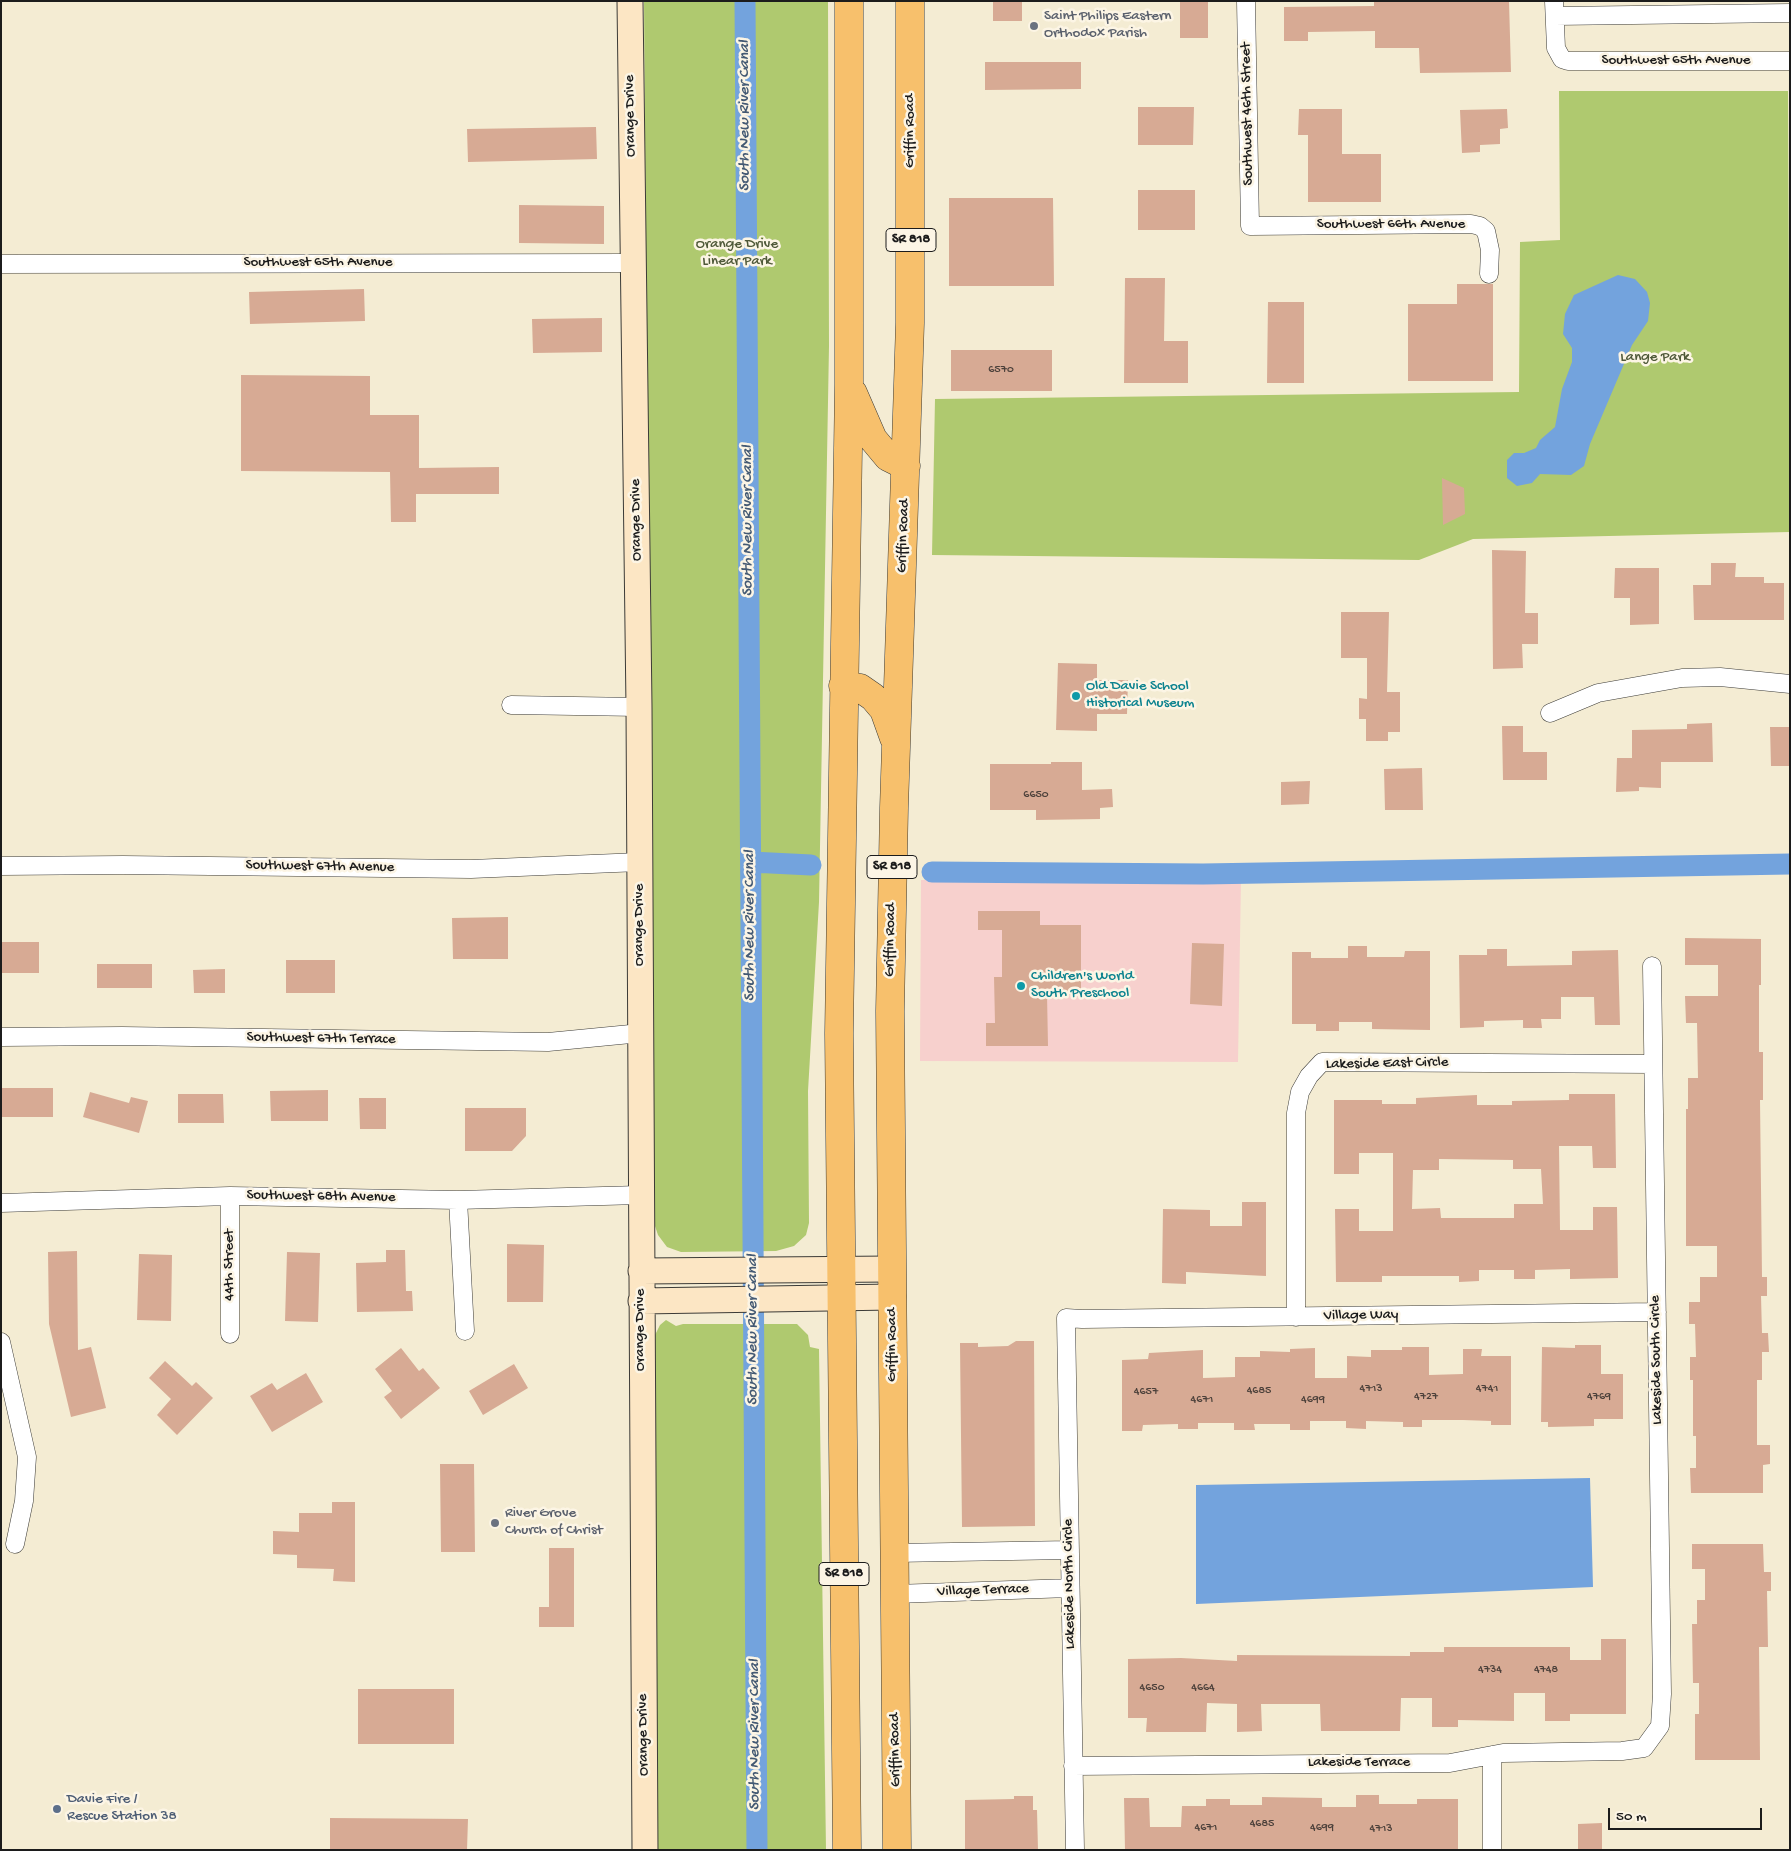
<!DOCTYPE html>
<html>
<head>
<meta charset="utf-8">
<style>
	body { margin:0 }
	#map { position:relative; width:1791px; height:1851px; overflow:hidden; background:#f4ecd3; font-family:"Gochi Hand",sans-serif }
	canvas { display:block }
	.frame { position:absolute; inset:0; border:2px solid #1c1c1c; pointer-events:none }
	.scale { position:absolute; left:1608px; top:1808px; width:154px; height:22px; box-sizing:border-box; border:2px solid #1c1c1c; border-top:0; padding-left:6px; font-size:15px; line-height:18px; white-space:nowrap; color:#1c1c1c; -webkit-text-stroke:4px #fcf5e5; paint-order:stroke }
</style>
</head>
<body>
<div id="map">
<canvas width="1791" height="1851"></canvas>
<div class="frame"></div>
<div class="scale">50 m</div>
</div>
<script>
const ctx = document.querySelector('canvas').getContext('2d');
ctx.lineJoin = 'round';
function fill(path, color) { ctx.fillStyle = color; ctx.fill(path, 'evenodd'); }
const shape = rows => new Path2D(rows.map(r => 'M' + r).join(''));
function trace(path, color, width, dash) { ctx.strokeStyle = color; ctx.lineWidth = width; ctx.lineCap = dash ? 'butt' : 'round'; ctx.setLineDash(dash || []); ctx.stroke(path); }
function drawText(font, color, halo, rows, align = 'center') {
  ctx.font = font + ' "Gochi Hand",sans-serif'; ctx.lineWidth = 5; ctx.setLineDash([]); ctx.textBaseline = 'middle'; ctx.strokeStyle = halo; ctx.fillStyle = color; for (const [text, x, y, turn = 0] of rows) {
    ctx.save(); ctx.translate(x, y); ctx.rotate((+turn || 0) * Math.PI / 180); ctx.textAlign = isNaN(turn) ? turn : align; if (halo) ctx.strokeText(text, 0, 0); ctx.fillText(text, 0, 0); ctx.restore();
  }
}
const built = shape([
	[1241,878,1238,1062,920,1061,921,880,1142,881]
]);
const green = shape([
	[644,1,828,1,829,346,819,902,808,1091,809,1223,806,1235,794,1246,776,1251,681,1252,667,1247,658,1235,653,1220],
	[1559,91,1788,91,1790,532,1473,539,1419,560,932,555,935,399,1519,392,1520,242,1560,240],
	[666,1320,676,1326,683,1324,797,1324,808,1335,810,1347,819,1349,826,1850,655,1850,654,1337,660,1325]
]);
const water = shape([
	[1618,275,1635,279,1647,292,1650,303,1648,321,1632,345,1590,444,1584,466,1571,475,1540,474,1532,483,1517,486,1507,478,1507,460,1514,453,1524,453,1536,448,1540,440,1555,427,1562,389,1572,362,1572,348,1563,334,1565,314,1574,295],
	[1590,1478,1593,1587,1196,1604,1196,1485]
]);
const canal = shape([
	[745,1,757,1850],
	[751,862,811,865],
	[932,872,1203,874,1790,864]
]);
const building = shape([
	[993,1,1022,1,1022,21,993,21],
	[1180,1,1208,1,1208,38,1180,38],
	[1374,1,1509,1,1511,72,1420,73,1419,48,1375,48,1375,31,1308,32,1308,41,1284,41,1284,7,1374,6],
	[985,62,1081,62,1081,89,985,90],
	[1138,107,1194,107,1193,145,1138,145],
	[1299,109,1342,109,1342,154,1381,154,1381,202,1308,202,1308,135,1298,135],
	[1507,109,1508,128,1500,129,1500,144,1480,145,1480,152,1462,153,1460,110],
	[596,127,597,159,468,162,467,129],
	[1138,190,1195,190,1195,230,1138,230],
	[949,198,1053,198,1054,286,949,286],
	[519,205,604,206,604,244,519,243],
	[1125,278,1165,278,1164,341,1188,341,1188,383,1124,383],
	[1457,284,1493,284,1493,381,1408,381,1408,304,1457,304],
	[364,289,365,321,250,324,249,292],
	[1268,302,1304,302,1304,383,1267,383],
	[602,318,602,352,533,353,532,319],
	[951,350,1052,350,1052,391,951,391],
	[241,375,370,376,370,415,419,415,419,468,499,467,499,494,416,494,416,522,391,522,390,472,241,471],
	[1442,478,1464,488,1465,514,1443,525],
	[1492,550,1526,551,1525,613,1538,613,1538,644,1522,644,1523,668,1493,669],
	[1711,563,1736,563,1735,577,1764,577,1764,583,1784,583,1784,620,1694,620,1693,585,1711,585],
	[1615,568,1659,568,1659,624,1630,625,1630,598,1614,598],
	[1341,612,1389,612,1387,692,1400,692,1400,732,1388,732,1388,741,1366,741,1366,719,1359,719,1359,698,1367,699,1367,658,1341,658],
	[1058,663,1097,664,1097,680,1128,680,1127,714,1097,714,1097,731,1056,730],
	[1712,723,1713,762,1661,762,1661,788,1639,787,1639,791,1616,792,1617,758,1632,758,1632,730,1687,729,1687,724],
	[1502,726,1523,726,1523,752,1547,752,1547,780,1503,780],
	[1770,727,1790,727,1790,766,1771,766],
	[1051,762,1082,762,1082,790,1112,789,1113,807,1100,808,1100,819,1036,820,1036,810,990,810,990,764,1051,764],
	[1422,768,1423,810,1385,810,1384,769],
	[1310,781,1309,804,1281,805,1281,782],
	[978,911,1040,911,1040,925,1081,925,1081,995,1047,994,1048,1046,986,1046,986,1023,995,1023,994,977,1002,977,1002,930,978,930],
	[508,917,508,959,453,959,452,918],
	[1685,938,1761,939,1761,985,1759,985,1759,1052,1763,1052,1763,1100,1760,1100,1762,1277,1767,1277,1767,1296,1761,1296,1762,1333,1768,1333,1769,1352,1762,1352,1762,1380,1757,1380,1757,1445,1770,1445,1770,1464,1763,1465,1763,1493,1691,1493,1690,1468,1696,1468,1696,1436,1693,1436,1693,1380,1690,1380,1690,1357,1696,1357,1695,1324,1689,1324,1689,1302,1700,1302,1700,1277,1717,1277,1717,1246,1686,1246,1686,1109,1688,1109,1688,1078,1698,1078,1697,1023,1686,1023,1685,996,1718,996,1718,965,1685,965],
	[1,942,39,942,39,973,1,973],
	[1192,943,1224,944,1222,1006,1190,1004],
	[1348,946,1367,946,1367,957,1404,957,1405,951,1430,951,1430,1030,1372,1029,1372,1022,1339,1022,1339,1031,1316,1031,1316,1024,1292,1024,1292,952,1311,952,1311,958,1348,958],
	[1487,949,1507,949,1507,966,1572,965,1572,951,1618,950,1620,1025,1595,1025,1594,997,1561,997,1561,1019,1541,1019,1542,1028,1523,1028,1523,1020,1484,1021,1484,1027,1460,1028,1459,955,1487,955],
	[286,960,335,960,335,993,286,993],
	[97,964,152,964,152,988,97,988],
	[225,969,225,993,194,993,193,970],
	[1,1088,53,1088,53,1117,1,1117],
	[328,1090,328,1121,271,1121,270,1091],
	[90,1092,129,1103,131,1097,148,1101,139,1133,83,1117],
	[178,1094,223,1094,224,1123,178,1123],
	[1569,1094,1615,1094,1616,1168,1593,1168,1592,1146,1559,1146,1560,1230,1593,1230,1593,1207,1617,1207,1618,1278,1570,1279,1570,1269,1535,1270,1535,1279,1514,1279,1514,1270,1479,1270,1479,1281,1459,1282,1459,1276,1382,1276,1382,1282,1336,1282,1335,1209,1359,1209,1359,1231,1393,1231,1393,1153,1359,1153,1359,1174,1334,1174,1334,1100,1382,1100,1382,1104,1416,1104,1416,1098,1477,1095,1477,1105,1512,1105,1512,1101,1569,1100],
	[1439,1159,1513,1160,1513,1169,1541,1169,1543,1204,1514,1204,1514,1218,1441,1218,1440,1208,1412,1209,1413,1170,1439,1170],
	[359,1098,386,1098,386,1129,360,1129],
	[465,1108,526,1108,526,1136,512,1151,465,1151],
	[1242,1202,1266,1202,1266,1276,1186,1272,1186,1284,1162,1283,1163,1209,1210,1210,1210,1226,1242,1226],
	[507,1244,544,1245,543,1302,507,1302],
	[386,1250,405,1250,406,1291,412,1291,413,1311,357,1312,356,1263,386,1262],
	[77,1251,78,1350,91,1347,106,1408,71,1417,49,1324,48,1252],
	[287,1252,320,1253,318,1322,285,1321],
	[139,1254,172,1255,171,1321,137,1320],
	[1016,1341,1034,1341,1035,1526,962,1527,960,1343,978,1343,978,1347,1008,1346],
	[1575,1345,1601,1345,1601,1374,1623,1374,1623,1419,1594,1419,1594,1426,1548,1427,1548,1422,1541,1422,1542,1347,1575,1348],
	[1402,1347,1429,1347,1429,1375,1463,1374,1463,1349,1482,1349,1481,1356,1511,1356,1511,1425,1491,1425,1491,1421,1463,1420,1422,1420,1422,1427,1403,1427,1403,1422,1366,1421,1366,1429,1346,1428,1346,1421,1310,1421,1310,1430,1290,1430,1290,1424,1254,1424,1255,1430,1234,1430,1234,1423,1198,1423,1198,1429,1178,1429,1178,1424,1143,1425,1142,1431,1122,1431,1122,1360,1148,1359,1149,1353,1203,1350,1203,1378,1235,1377,1235,1357,1260,1357,1260,1351,1290,1352,1290,1349,1315,1348,1315,1378,1347,1378,1347,1356,1371,1357,1371,1350,1402,1350],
	[401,1348,419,1371,423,1368,440,1388,401,1419,384,1397,392,1391,375,1369],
	[165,1361,192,1386,196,1382,213,1398,177,1435,157,1415,171,1399,149,1378],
	[514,1364,528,1388,483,1415,469,1391],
	[306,1373,323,1402,272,1432,250,1396,272,1383,277,1390],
	[440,1464,474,1464,475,1552,441,1552],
	[332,1502,355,1502,355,1582,333,1581,334,1569,297,1568,297,1555,273,1554,273,1531,299,1532,299,1513,332,1513],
	[1692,1544,1763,1544,1764,1572,1771,1572,1771,1591,1767,1591,1768,1647,1759,1647,1760,1760,1695,1760,1695,1714,1699,1714,1699,1683,1693,1683,1692,1624,1697,1624,1697,1600,1705,1600,1705,1569,1692,1569],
	[549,1548,574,1548,574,1627,539,1627,539,1607,549,1607],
	[1601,1639,1626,1639,1626,1714,1570,1714,1570,1721,1545,1721,1545,1693,1514,1693,1514,1721,1458,1720,1458,1727,1432,1727,1432,1698,1401,1698,1400,1731,1321,1731,1320,1704,1261,1704,1262,1731,1237,1732,1237,1704,1207,1703,1206,1732,1146,1732,1147,1718,1128,1718,1128,1659,1181,1658,1237,1661,1237,1655,1410,1656,1410,1652,1444,1652,1444,1647,1570,1647,1570,1660,1601,1660],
	[358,1689,454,1689,454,1744,358,1744],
	[1356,1795,1379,1795,1379,1804,1417,1804,1417,1799,1458,1799,1458,1850,1125,1850,1124,1798,1149,1798,1150,1827,1181,1827,1182,1806,1206,1806,1206,1799,1230,1799,1230,1805,1262,1805,1262,1797,1322,1798,1322,1807,1356,1807],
	[1014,1796,1033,1796,1033,1810,1037,1810,1038,1850,965,1850,965,1800,1014,1799],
	[330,1818,468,1819,467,1850,330,1850],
	[1602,1823,1602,1850,1578,1850,1578,1824]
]);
const street = shape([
	[1246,1,1250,226,1471,224,1480,226,1486,231,1490,250,1489,274],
	[1554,1,1556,48,1562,59,1568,61,1790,61],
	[1555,16,1790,13],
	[1,264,634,263],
	[511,705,639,707],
	[1550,713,1598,693,1682,678,1720,677,1790,684],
	[1,866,123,865,471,869,640,862],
	[1,1037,122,1036,548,1042,641,1033],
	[458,1200,465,1331],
	[1,1203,230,1196,458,1200,640,1195],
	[1296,1317,1296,1113,1300,1092,1309,1076,1322,1062,1653,1064],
	[230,1334,230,1196],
	[1,1342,27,1457,24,1501,15,1544],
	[894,1553,1070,1550],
	[895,1594,1070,1588],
	[1492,1755,1492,1850],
	[1073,1766,1450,1763,1503,1753,1622,1751,1644,1748,1660,1726,1662,1694,1652,966],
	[1075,1850,1066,1318,1082,1319,1657,1312]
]);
const secondary = shape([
	[630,1,639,707,645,1850],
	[641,1271,892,1269],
	[641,1301,893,1297]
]);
const primary = shape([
	[853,393,873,439,888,457,906,466],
	[843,686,860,688,873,697,884,710,894,738],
	[847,1850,839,1033,849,384,849,1],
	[897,1850,890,1011,894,808,910,323,910,1]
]);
const markers = [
	[1034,26,5,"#6b7280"],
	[1076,696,5,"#0f9aa8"],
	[1021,986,5,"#0f9aa8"],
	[495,1523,5,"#6b7280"],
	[57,1809,5,"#5c6f8a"]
];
const numberNames = [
	["6570",1001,370],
	["6650",1036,795],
	["4713",1371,1389],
	["4741",1487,1389],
	["4685",1259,1391],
	["4657",1146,1392],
	["4727",1426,1397],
	["4769",1599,1397],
	["4671",1202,1400],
	["4699",1313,1400],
	["4734",1490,1670],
	["4748",1546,1670],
	["4650",1152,1688],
	["4664",1203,1688],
	["4685",1262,1824],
	["4671",1206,1828],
	["4699",1322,1828],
	["4713",1381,1829]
];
const shields = [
	[911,240,50],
	[892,867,50],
	[844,1574,50]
];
const shieldNames = [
	["SR 818",911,240],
	["SR 818",892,867],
	["SR 818",844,1574]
];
const worshipNames = [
	["Saint Philips Eastern",1044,17],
	["Orthodox Parish",1044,34],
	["River Grove",505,1514],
	["Church of Christ",505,1531]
];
const streetNames = [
	["Southwest 65th Avenue",1676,61],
	["Southwest 46th Street",1248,114,-91],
	["Orange Drive",631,116,-91],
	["Griffin Road",911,131,-90],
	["Southwest 66th Avenue",1391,225],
	["Southwest 65th Avenue",318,263],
	["Orange Drive",637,520,-91],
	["Griffin Road",904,536,-88],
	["Southwest 67th Avenue",320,867,1],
	["Orange Drive",640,925,-90],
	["Griffin Road",891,940,-89],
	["Southwest 67th Terrace",321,1039,1],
	["Lakeside East Circle",1387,1064,-1],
	["Southwest 68th Avenue",321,1197,1],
	["44th Street",230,1265,-90],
	["Village Way",1361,1316,-1],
	["Orange Drive",641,1330,-90],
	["Griffin Road",893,1345,-90],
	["Lakeside South Circle",1657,1360,-91],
	["Lakeside North Circle",1070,1584,-91],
	["Village Terrace",983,1591,-2],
	["Orange Drive",644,1735,-91],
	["Griffin Road",896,1750,-91],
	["Lakeside Terrace",1359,1763]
];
const parkNames = [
	["Orange Drive",737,245],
	["Linear Park",737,262],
	["Lange Park",1655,358]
];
const cultureNames = [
	["Old Davie School",1086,687],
	["Historical Museum",1086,704],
	["Children's World",1031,977],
	["South Preschool",1031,994]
];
const serviceNames = [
	["Davie Fire /",67,1800],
	["Rescue Station 38",67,1817]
];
const waterNames = [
	["South New River Canal",746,116,-90],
	["South New River Canal",749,521,-90],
	["South New River Canal",751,926,-90],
	["South New River Canal",754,1330,-90],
	["South New River Canal",756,1735,-90]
];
fill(built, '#f7d0cd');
fill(green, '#afc96f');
fill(water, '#73a3dd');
trace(canal, '#73a3dd', 21);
fill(building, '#d7aa94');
trace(street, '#3c3b37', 19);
trace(secondary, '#3c3b37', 27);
trace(primary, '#3c3b37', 29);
trace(street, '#fff', 18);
trace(secondary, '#fce6c4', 25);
trace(primary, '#f7c06c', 28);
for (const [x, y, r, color] of markers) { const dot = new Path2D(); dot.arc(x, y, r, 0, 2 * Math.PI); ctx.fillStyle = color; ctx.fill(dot); trace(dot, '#fcf5e5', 2); }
drawText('12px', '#4b403a', null, numberNames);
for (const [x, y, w] of shields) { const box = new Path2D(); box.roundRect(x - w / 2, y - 11.5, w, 23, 4); ctx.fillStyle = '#fcf5e5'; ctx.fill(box); trace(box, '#1c1c1c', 1); }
drawText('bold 14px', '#1c1c1c', null, shieldNames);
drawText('15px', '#5b616d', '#fcf5e5', worshipNames, 'left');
drawText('15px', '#1c1c1c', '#fcf5e5', streetNames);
drawText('15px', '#4f5939', '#fcf5e5', parkNames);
drawText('15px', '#0d838f', '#fcf5e5', cultureNames, 'left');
drawText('15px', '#4e5e75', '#fcf5e5', serviceNames, 'left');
drawText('italic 16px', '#435973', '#fcf5e5', waterNames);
</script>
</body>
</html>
